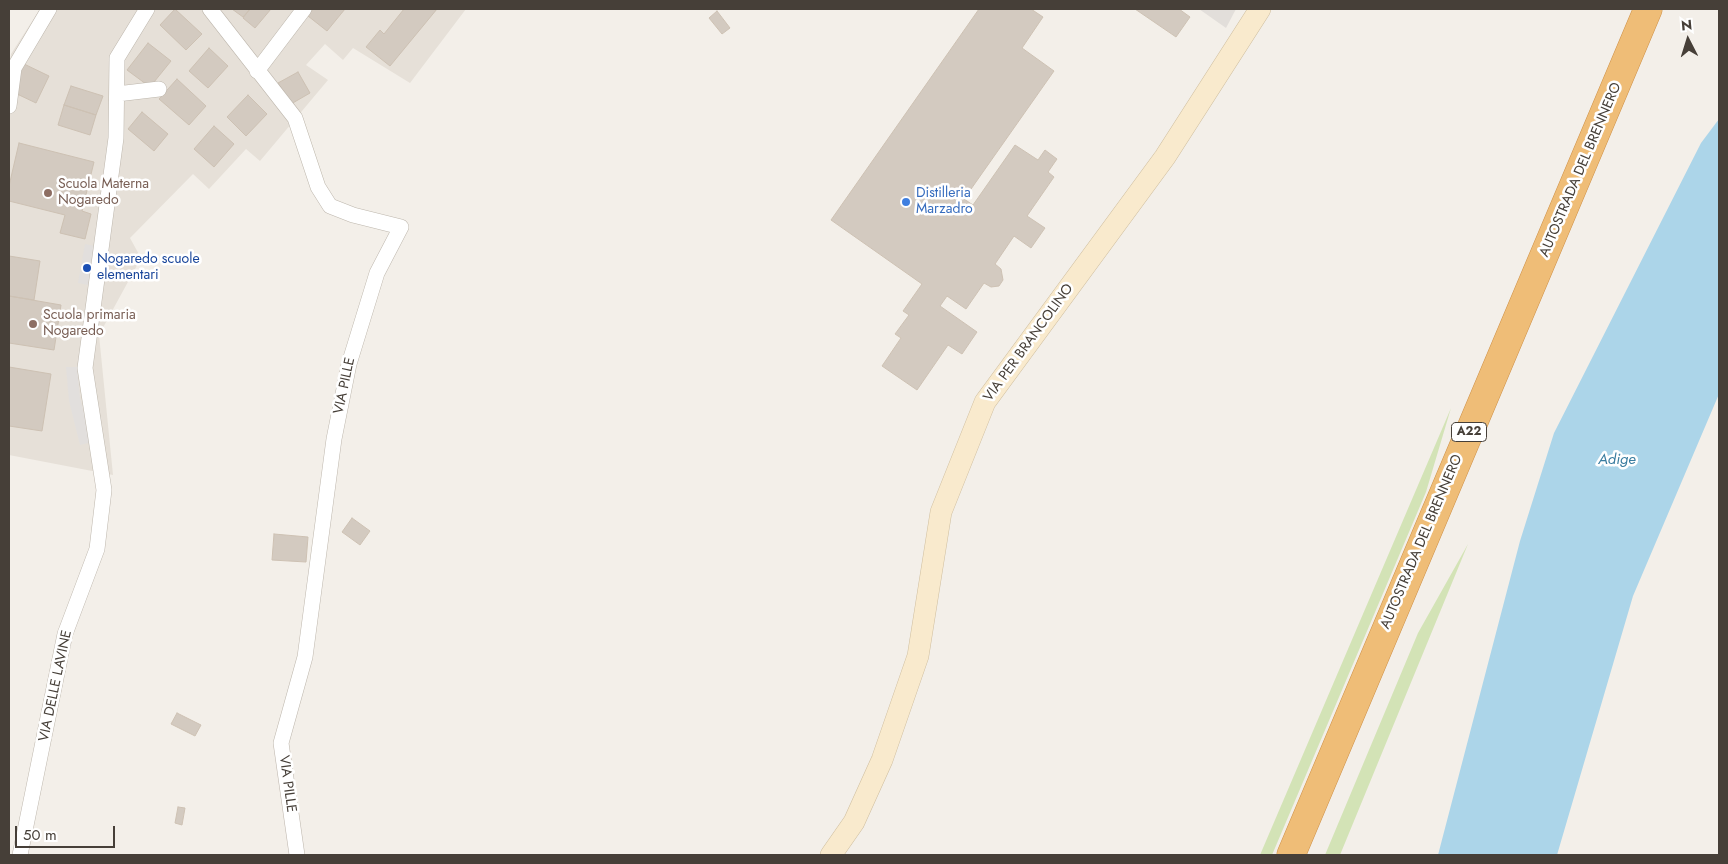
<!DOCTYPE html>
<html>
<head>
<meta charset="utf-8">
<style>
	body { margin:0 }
	#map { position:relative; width:1728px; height:864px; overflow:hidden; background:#f3efe9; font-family:Jost,sans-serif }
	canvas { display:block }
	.frame { position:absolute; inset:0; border:10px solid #463f38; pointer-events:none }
	.north { position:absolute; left:1663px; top:15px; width:50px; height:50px; -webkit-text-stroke:4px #fff; paint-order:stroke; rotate:355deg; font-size:14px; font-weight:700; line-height:20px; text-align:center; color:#463f38 }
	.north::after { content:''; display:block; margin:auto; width:18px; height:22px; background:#463f38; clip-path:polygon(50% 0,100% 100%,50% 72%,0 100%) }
	.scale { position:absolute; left:15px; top:826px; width:100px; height:22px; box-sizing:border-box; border:2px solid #463f38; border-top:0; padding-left:6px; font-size:15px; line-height:18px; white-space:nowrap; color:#463f38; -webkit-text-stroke:4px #fff; paint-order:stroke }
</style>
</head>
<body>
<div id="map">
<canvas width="1728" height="864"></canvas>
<div class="frame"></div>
<div class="north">N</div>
<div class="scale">50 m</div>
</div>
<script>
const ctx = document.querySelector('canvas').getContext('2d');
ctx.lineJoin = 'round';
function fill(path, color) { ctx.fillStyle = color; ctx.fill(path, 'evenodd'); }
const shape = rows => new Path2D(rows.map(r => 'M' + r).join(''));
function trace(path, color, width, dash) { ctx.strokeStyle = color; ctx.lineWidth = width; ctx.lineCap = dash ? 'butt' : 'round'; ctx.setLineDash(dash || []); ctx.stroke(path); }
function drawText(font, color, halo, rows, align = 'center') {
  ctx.font = font + ' Jost,sans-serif'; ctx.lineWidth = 5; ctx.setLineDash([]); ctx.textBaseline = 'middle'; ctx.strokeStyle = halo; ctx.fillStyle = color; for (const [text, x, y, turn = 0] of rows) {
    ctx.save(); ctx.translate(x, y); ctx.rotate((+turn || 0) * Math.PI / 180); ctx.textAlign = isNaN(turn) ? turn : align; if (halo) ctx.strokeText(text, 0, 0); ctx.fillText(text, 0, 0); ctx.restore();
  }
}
const residential = shape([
	[40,9,466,9,410,83,353,48,343,60,325,44,306,65,328,80,260,161,246,149,209,189,193,174,130,238,141,258,99,335,113,475,9,455,9,66,11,54]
]);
const industrial = shape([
	[1199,9,1236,9,1226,28]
]);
const green = shape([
	[1451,408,1426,492,1272,855,1260,855],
	[1468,544,1340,855,1325,855,1418,633]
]);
const parking = shape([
	[85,244,95,246,88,285,78,283],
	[66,367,77,367,80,398,92,442,80,445,69,401]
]);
const water = shape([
	[1719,119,1719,394,1633,596,1557,855,1438,855,1520,541,1554,433,1701,143]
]);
const building = shape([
	[175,9,202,34,186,50,160,25,175,9],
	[232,9,250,9,243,17,232,9],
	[250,9,271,9,255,28,243,18,250,9],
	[313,9,345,9,327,31,308,16,313,9],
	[404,9,437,9,390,66,366,47,380,30,384,34,404,9],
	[979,9,1031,9,1043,17,1022,48,1054,71,964,199,973,205,1015,145,1038,160,1045,150,1057,159,1048,172,1054,177,1027,216,1045,228,1031,248,1014,236,995,264,1001,269,1003,280,999,286,991,287,984,283,966,309,947,296,940,306,977,332,962,354,948,345,917,390,882,366,901,338,895,334,909,315,903,311,922,284,831,220,979,9],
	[1135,9,1179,9,1190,17,1176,37,1135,9],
	[717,11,730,28,722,34,709,18,717,11],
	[148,43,171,61,150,87,127,70,148,43],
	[209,48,228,66,208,88,189,71,209,48],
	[22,63,49,76,36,103,15,93,22,63],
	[298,72,310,93,291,104,278,83,298,72],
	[177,79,206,106,189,125,159,99,177,79],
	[71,86,103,96,96,115,64,105,71,86],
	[248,95,267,114,246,136,227,117,248,95],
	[64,105,96,115,90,135,58,125,64,105],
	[142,112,168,134,154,151,128,129,142,112],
	[214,126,234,144,214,167,194,149,214,126],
	[19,143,94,162,82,211,91,214,85,239,60,233,65,215,9,201,9,186,19,143],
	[9,256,40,261,34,300,9,296,9,256],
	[9,296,61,305,54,350,9,343,9,296],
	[9,367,51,374,42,431,9,426,9,367],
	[352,518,370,531,360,545,342,532,352,518],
	[274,534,308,537,306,562,272,560,274,534],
	[177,713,201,725,195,736,171,724,177,713],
	[178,807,185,808,182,825,175,823,178,807]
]);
const street = shape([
	[210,9,295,118,318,187,330,206,353,215,401,227,377,273,349,364,334,439,305,657,281,743,297,855],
	[257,71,304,9],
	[117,94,159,89],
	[9,106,14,68,49,9],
	[20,855,65,634,97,549,104,490,85,368,116,138,117,58,147,9]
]);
const secondary = shape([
	[831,855,854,822,882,760,918,656,941,512,985,402,1165,157,1260,9]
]);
const highway = shape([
	[1291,855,1648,9]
]);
const markers = [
	[48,193,5,"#8d6e63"],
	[906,202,5,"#3f7fe0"],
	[87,268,5,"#1a4fb4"],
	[33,324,5,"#8d6e63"]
];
const shields = [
	[1469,432,35]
];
const shieldNames = [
	["A22",1469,432]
];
const streetNames = [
	["AUTOSTRADA DEL BRENNERO",1581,170,-67],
	["VIA PER BRANCOLINO",1029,343,-54],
	["VIA PILLE",345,386,-78],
	["AUTOSTRADA DEL BRENNERO",1422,542,-67],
	["VIA DELLE LAVINE",56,686,-78],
	["VIA PILLE",287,784,82]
];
const educationNames = [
	["Scuola Materna",58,185],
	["Nogaredo",58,201],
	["Scuola primaria",43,316],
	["Nogaredo",43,332]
];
const shopNames = [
	["Distilleria",916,194],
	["Marzadro",916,210]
];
const transitNames = [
	["Nogaredo scuole",97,260],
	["elementari",97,276]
];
const waterNames = [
	["Adige",1617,460]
];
fill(residential, '#e6e0d8');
fill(industrial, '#e2deda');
fill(green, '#d3e3b6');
fill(parking, '#e2dfdd');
fill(water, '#acd5e9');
fill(building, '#d3cac0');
trace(building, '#cdc1b3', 1);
trace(street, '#bdb6ac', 16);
trace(secondary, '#cebd9d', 22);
trace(highway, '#ce9148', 29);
trace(street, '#fff', 15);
trace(secondary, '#f9eacd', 21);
trace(highway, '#efbd77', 28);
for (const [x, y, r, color] of markers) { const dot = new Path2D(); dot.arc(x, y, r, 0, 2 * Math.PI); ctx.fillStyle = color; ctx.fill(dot); trace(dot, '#fff', 2); }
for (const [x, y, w] of shields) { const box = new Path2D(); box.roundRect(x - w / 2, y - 9.5, w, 19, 4); ctx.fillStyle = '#fff'; ctx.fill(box); trace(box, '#463f38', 1); }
drawText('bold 12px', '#463f38', null, shieldNames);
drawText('14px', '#463f38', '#fff', streetNames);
drawText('14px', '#785e54', '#fff', educationNames, 'left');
drawText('14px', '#366cbe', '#fff', shopNames, 'left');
drawText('14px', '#164399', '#fff', transitNames, 'left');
drawText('italic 15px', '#3a7da0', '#fff', waterNames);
</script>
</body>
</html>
